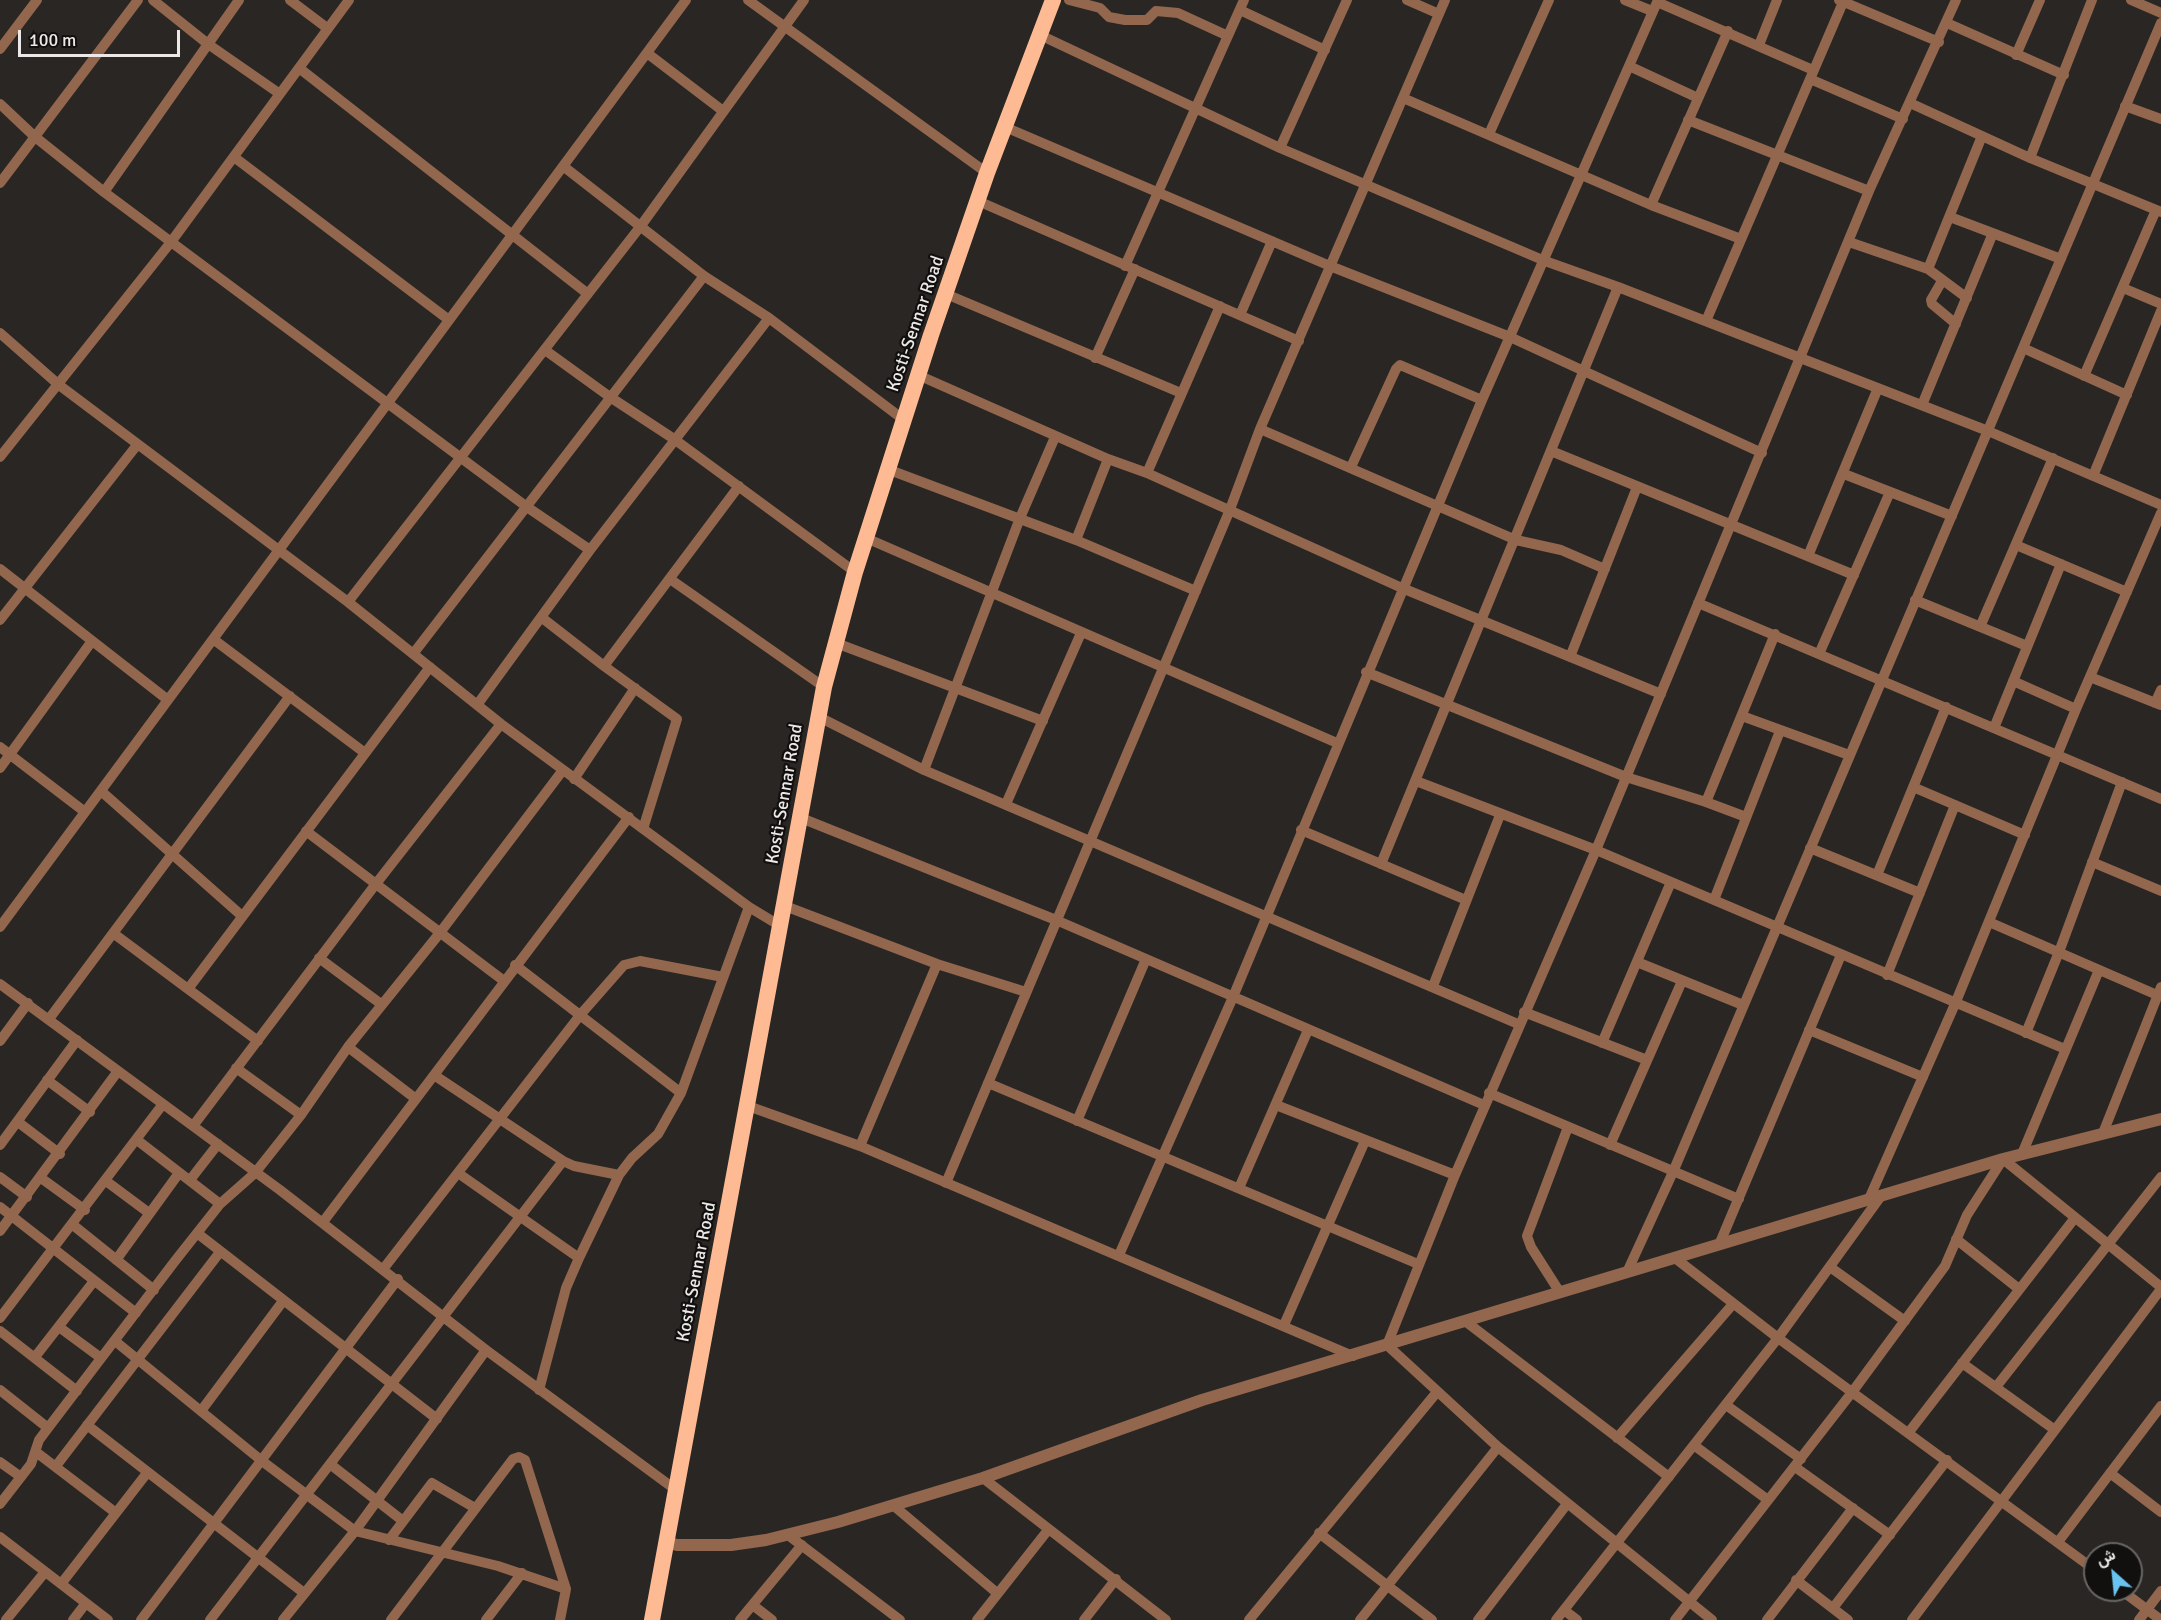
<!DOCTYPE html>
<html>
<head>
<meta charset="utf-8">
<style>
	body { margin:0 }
	#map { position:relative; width:2161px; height:1620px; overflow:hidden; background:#2a2624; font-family:Signika,Vazirmatn,sans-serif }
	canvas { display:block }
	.north { position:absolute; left:2083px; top:1542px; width:60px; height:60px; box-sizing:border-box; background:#11100f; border:2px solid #686665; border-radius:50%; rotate:333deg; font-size:16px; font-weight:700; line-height:24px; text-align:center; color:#ebe8e7 }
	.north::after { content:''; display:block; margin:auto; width:21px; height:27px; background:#69c3f1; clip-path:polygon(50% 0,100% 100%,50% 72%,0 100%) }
	.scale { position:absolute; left:18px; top:30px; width:162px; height:27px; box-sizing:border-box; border:3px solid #ebe8e7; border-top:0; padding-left:8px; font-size:18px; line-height:21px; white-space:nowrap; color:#ebe8e7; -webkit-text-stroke:4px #11100f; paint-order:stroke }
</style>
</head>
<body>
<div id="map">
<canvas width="2161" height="1620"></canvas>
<div class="north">ش</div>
<div class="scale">100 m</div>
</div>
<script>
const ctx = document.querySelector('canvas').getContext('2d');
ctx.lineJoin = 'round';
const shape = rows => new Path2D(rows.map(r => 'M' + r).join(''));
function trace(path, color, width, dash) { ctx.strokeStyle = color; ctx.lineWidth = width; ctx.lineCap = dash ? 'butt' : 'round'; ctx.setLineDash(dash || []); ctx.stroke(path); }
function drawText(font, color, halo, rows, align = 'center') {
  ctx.font = font + ' Signika,sans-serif'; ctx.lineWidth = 4.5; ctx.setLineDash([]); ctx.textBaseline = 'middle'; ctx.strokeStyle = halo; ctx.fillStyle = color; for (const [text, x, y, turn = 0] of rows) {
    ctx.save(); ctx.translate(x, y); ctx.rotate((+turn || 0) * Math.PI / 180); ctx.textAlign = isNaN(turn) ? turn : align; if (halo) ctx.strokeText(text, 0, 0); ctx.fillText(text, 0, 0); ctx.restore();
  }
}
const minor = shape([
	[153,0,208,44,280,94],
	[290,0,327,28],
	[748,0,987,173],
	[1069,0,1100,8,1109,17,1125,20,1147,20,1156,11,1178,13,1228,36],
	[1407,0,1439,14],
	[1625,0,1652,11],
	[1839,0,1939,42],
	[2131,0,2161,13],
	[1657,2,1813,70],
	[1240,10,1325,50],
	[1947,23,2064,75],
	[1040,35,1280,148,1545,261,1618,287,1988,431,2161,505],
	[1759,45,1777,0],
	[0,49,37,0],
	[647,53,723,111],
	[2016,55,2040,0],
	[1629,66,1698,98],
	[299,68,588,294],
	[1810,79,1903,119],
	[1403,98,1651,205,1741,239],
	[1910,103,2030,158,2161,212],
	[0,104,34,136,104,192,527,507,590,550],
	[2125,106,2161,119],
	[1688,120,1869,191],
	[1005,127,1330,266,1510,337,1762,453],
	[1489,134,1549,0],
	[1280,148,1347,0],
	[234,157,449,320],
	[2030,158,2092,0],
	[563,166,704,276,769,318,904,420],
	[0,183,138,0],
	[104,192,239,0],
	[978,201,1299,341],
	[1651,205,1728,31],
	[1950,217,2061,259],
	[1849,242,1928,269,1967,298],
	[1125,266,1244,0],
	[1928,269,1982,136],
	[1942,281,1931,300,1932,304,1956,324],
	[2123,288,2161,304],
	[946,294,1181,393],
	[1240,315,1272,241],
	[1706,321,1844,0],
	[0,333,59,385,348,602,501,724,749,907,782,927],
	[2023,348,2127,395],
	[545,350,610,397,674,439,855,572],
	[1095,358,1135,269],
	[918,375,1108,459,1147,473,1402,588,1661,694],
	[2084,376,2156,210],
	[1922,405,1993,233],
	[1260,429,1516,540,1561,550,1605,569],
	[1551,451,1854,575],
	[0,457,171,242,349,0],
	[1351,467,1396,369,1400,365,1482,400],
	[887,469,1076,540,1196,591],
	[1147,473,1220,306],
	[1844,474,1952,516],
	[2093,476,2161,311],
	[866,538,1337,743],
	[1076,540,1108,459],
	[2016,545,2127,592],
	[1808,556,1878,388],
	[0,569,168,700],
	[670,579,824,687],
	[1915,600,2027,646],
	[348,602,640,227,804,0],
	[1698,603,2161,799],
	[541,617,604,666,739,486],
	[0,620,137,445],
	[1980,627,2053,458],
	[213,639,365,753],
	[836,643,1043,721],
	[413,654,704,276],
	[1819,654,1890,492],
	[1570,657,1637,487],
	[604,666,677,719,643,829],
	[1366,672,1626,777,1706,802,1746,817],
	[2090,677,2161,705],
	[2013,681,2076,709],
	[2155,703,2161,690],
	[477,705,590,550,769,318],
	[1742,716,1849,755],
	[819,717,924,770,1518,1024],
	[1994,728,2061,564],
	[0,747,85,812],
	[0,768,92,641],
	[924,770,1020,518,1055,437],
	[574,779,635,688],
	[1416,781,1596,850,2065,1049],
	[1913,787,2025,835],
	[101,791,242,916],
	[1706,802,1775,634],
	[1006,804,1081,633],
	[801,818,1056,920,1484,1105],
	[1301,830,1466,900],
	[306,831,504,981],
	[1810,848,1920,893],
	[2092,862,2161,891],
	[1381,864,1618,287],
	[1877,875,1946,707],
	[1714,900,1780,731],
	[785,906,937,964,1026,992],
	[1989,922,2157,995],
	[0,927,686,0],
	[113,933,188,989],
	[319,958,381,1004],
	[1637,962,1743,1005],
	[515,965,681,1093],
	[1887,975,1955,805],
	[0,984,280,1190,486,1350,676,1490],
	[1433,986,1500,815],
	[1524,1012,1647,1060],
	[49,1019,290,696],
	[1809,1030,1923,1077],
	[2026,1033,2059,952,2122,782],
	[0,1041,28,1003],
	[258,1041,188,989,430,667],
	[1602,1043,1671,882],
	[348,1047,416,1099],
	[236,1068,301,1115],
	[434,1075,563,1161,574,1166,619,1175],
	[47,1080,90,1112],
	[988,1083,1418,1264],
	[1489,1093,1739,1199],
	[1276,1105,1455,1175],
	[748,1106,860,1146,1353,1356],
	[1077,1121,1146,959],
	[18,1122,60,1154],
	[193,1126,375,885,501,724],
	[2103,1133,2161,987],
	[137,1140,220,1204],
	[0,1145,77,1040],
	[1610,1145,1682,981],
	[860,1146,937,964],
	[2022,1154,2099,970],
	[458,1173,579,1258],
	[0,1177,27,1197],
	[41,1178,85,1210],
	[190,1180,218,1144],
	[106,1181,149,1213],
	[946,1183,1229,512,1260,429,1445,0],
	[1239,1188,1308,1030],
	[1869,1199,1955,1004,2076,709,2161,513],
	[0,1207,136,1313],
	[323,1222,629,817],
	[73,1225,154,1290],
	[0,1231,118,1071],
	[197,1233,437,1419],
	[1956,1239,2019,1289],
	[1719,1245,1841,955],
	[1119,1255,1233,997,1482,400,1658,0],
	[1675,1258,1778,1338,2095,1570],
	[116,1260,179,1173],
	[1830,1267,1905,1321],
	[384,1268,581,1014,624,965,640,961,723,977],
	[1628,1270,1673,1172,2161,23],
	[1559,1291,1531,1247,1527,1236,1568,1127],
	[0,1318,163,1104],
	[1465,1321,1669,1477],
	[1284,1325,1365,1141],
	[59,1327,101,1358],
	[0,1331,77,1391],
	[115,1341,262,1461,355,1531,498,1566,566,1589],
	[35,1357,94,1281],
	[1962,1363,2055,1430],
	[1996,1387,2161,1177],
	[0,1390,48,1428],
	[539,1390,566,1288,579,1258,619,1175,632,1158,658,1134,681,1093,749,907],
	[1726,1405,1801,1459],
	[201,1411,283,1301],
	[87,1425,304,1593],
	[1909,1432,2074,1219],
	[1617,1438,1733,1304],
	[1695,1446,1768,1500],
	[36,1452,116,1513],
	[0,1462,21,1477],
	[330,1464,403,1521],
	[56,1466,220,1252],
	[1795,1467,1890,1535],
	[2110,1473,2161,1512],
	[983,1478,1166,1620],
	[0,1504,31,1464,39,1440,48,1428,175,1261,220,1204,255,1173,301,1115,348,1047,439,934,563,770],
	[894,1506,997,1593],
	[1319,1533,1432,1620],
	[788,1535,900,1620],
	[0,1537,108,1620],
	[389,1540,432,1483,475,1508],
	[2058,1542,2161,1406],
	[1796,1580,1848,1620],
	[61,1584,147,1473],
	[2121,1590,2161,1620],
	[754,1606,772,1620],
	[1833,1608,1947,1460],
	[1564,1610,1577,1620],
	[6,1620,45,1572],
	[73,1620,86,1603],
	[141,1620,398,1279],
	[210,1620,563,1161],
	[283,1620,355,1531,486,1350],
	[391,1620,513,1459,519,1457,525,1460,566,1589,560,1620],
	[486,1620,522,1573],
	[740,1620,802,1545],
	[977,1620,1048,1530],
	[1084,1620,1116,1579],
	[1249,1620,1437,1392],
	[1360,1620,1498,1447],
	[1478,1620,1567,1504],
	[1556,1620,1778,1338,1881,1196],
	[1675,1620,1853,1391,1945,1266,1967,1215,2003,1159,2161,1287],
	[1712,1620,1498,1447,1387,1345,1455,1175,1596,850,1869,191,1956,0],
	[1767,1620,1853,1508],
	[1912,1620,2161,1289],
	[2139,1620,2161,1591]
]);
const tertiary = shape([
	[666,1542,677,1545,731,1545,766,1540,838,1522,983,1478,1202,1400,2003,1159,2161,1119]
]);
const trunk = shape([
	[652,1620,824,687,855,572,931,335,987,173,1053,0]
]);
const streetNames = [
	["Kosti-Sennar Road",916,324,-71],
	["Kosti-Sennar Road",785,794,-80],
	["Kosti-Sennar Road",697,1272,-79]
];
trace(minor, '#92674d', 10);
trace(tertiary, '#92674d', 12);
trace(trunk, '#febb93', 16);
drawText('18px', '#ebe8e7', '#11100f', streetNames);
</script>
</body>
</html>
